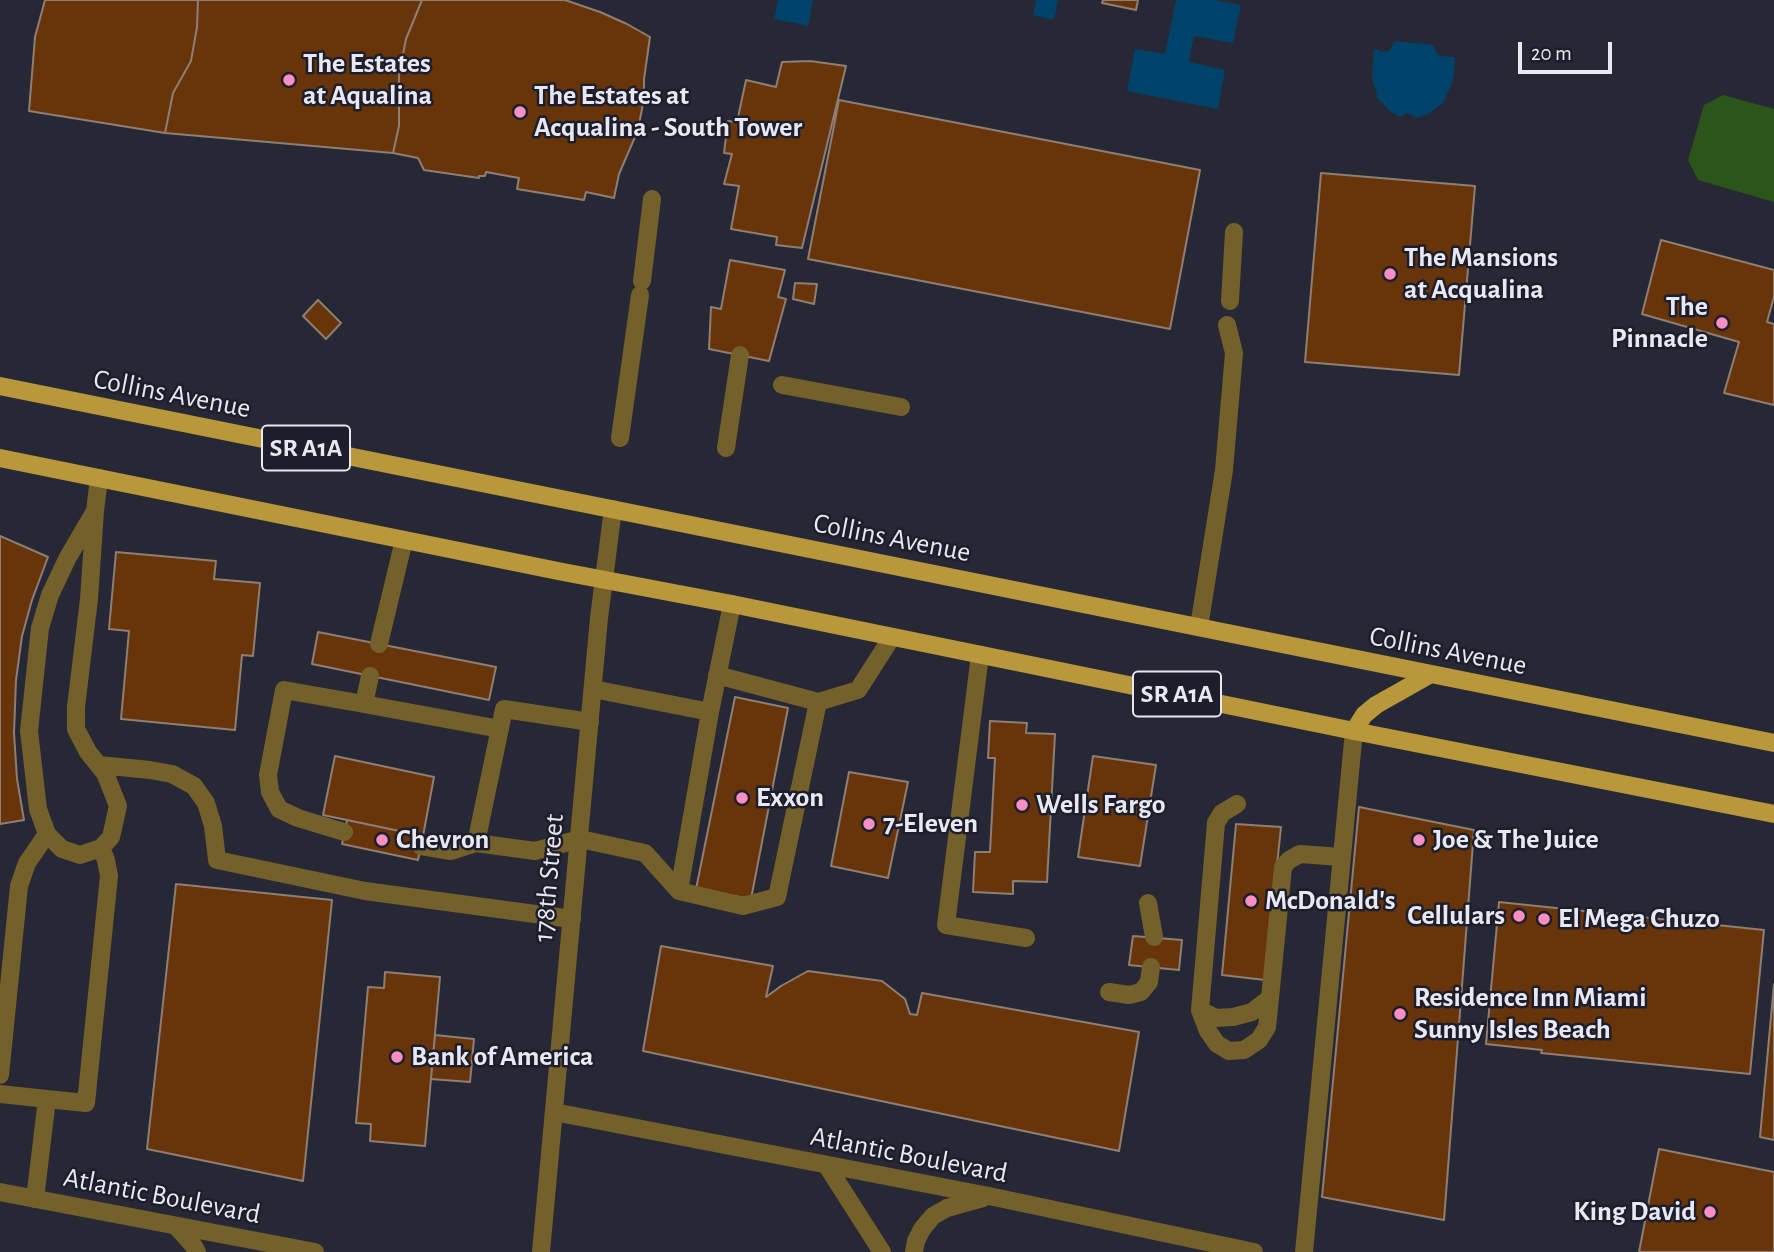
<!DOCTYPE html>
<html>
<head>
<meta charset="utf-8">
<style>
	body { margin:0 }
	#map { position:relative; width:1774px; height:1252px; overflow:hidden; background:#272835; font-family:"Alegreya Sans",sans-serif }
	canvas { display:block }
	.scale { position:absolute; left:1518px; top:42px; width:94px; height:32px; box-sizing:border-box; border:4px solid #e7e8f2; border-top:0; padding-left:9px; font-size:21px; line-height:24px; white-space:nowrap; color:#e7e8f2; -webkit-text-stroke:5px #1d1e2b; paint-order:stroke }
</style>
</head>
<body>
<div id="map">
<canvas width="1774" height="1252"></canvas>
<div class="scale">20 m</div>
</div>
<script>
const ctx = document.querySelector('canvas').getContext('2d');
ctx.lineJoin = 'round';
function fill(path, color) { ctx.fillStyle = color; ctx.fill(path, 'evenodd'); }
const shape = rows => new Path2D(rows.map(r => 'M' + r).join(''));
function trace(path, color, width, dash) { ctx.strokeStyle = color; ctx.lineWidth = width; ctx.lineCap = dash ? 'butt' : 'round'; ctx.setLineDash(dash || []); ctx.stroke(path); }
function drawText(font, color, halo, rows, align = 'center') {
  ctx.font = font + ' "Alegreya Sans",sans-serif'; ctx.lineWidth = 5; ctx.setLineDash([]); ctx.textBaseline = 'middle'; ctx.strokeStyle = halo; ctx.fillStyle = color; for (const [text, x, y, turn = 0] of rows) {
    ctx.save(); ctx.translate(x, y); ctx.rotate((+turn || 0) * Math.PI / 180); ctx.textAlign = isNaN(turn) ? turn : align; if (halo) ctx.strokeText(text, 0, 0); ctx.fillText(text, 0, 0); ctx.restore();
  }
}
const green = shape([
	[1723,95,1774,109,1774,202,1698,180,1688,160,1704,105]
]);
const water = shape([
	[778,0,813,0,808,26,774,19],
	[1036,0,1058,0,1054,20,1033,15],
	[1176,0,1214,0,1241,5,1233,43,1194,36,1189,62,1225,70,1218,109,1127,91,1135,49,1165,54],
	[1395,41,1434,45,1436,53,1440,56,1455,57,1454,74,1452,83,1443,103,1428,114,1420,117,1415,118,1414,116,1407,113,1400,117,1391,112,1378,99,1375,88,1372,79,1374,49,1384,52,1389,51]
]);
const building = shape([
	[45,0,198,0,197,27,191,61,173,93,165,133,29,111,35,37,45,0],
	[198,0,422,0,406,39,399,75,399,126,393,153,165,133,173,93,191,61,197,27,198,0],
	[422,0,565,0,600,12,627,24,650,37,644,79,644,98,638,130,619,174,614,198,586,192,584,200,517,189,519,178,486,172,485,176,479,176,479,178,424,170,418,158,393,153,399,126,399,75,406,39,422,0],
	[1103,0,1138,0,1136,10,1102,3,1103,0],
	[810,61,846,66,802,248,776,245,777,237,731,229,739,186,724,184,732,154,724,153,728,121,737,122,746,80,776,87,782,62,810,61],
	[839,100,1200,170,1170,329,808,259,839,100],
	[1321,173,1475,186,1459,375,1305,362,1321,173],
	[1661,240,1774,270,1774,297,1767,322,1774,324,1774,405,1724,393,1739,342,1642,314,1661,240],
	[730,260,785,270,778,297,786,299,769,361,709,349,711,307,721,309,730,260],
	[795,283,817,284,814,304,793,299,795,283],
	[318,300,341,323,326,339,303,316,318,300],
	[0,536,48,557,32,600,22,636,16,680,14,733,17,779,24,820,0,824,0,536],
	[116,552,216,561,214,579,260,583,253,656,242,655,235,730,121,719,129,631,109,629,116,552],
	[318,632,496,667,489,700,312,664,318,632],
	[735,697,788,708,751,899,696,889,735,697],
	[990,721,1027,723,1026,733,1055,734,1047,882,1013,881,1013,894,973,892,975,852,990,852,995,758,988,758,990,721],
	[335,756,434,777,423,836,323,815,335,756],
	[1093,756,1156,765,1140,866,1078,857,1093,756],
	[849,772,908,782,888,878,831,866,849,772],
	[1359,807,1474,830,1444,1220,1322,1197,1359,807],
	[347,820,423,836,418,860,342,844,347,820],
	[1236,824,1281,827,1265,980,1222,975,1236,824],
	[176,884,332,900,303,1181,147,1149,176,884],
	[1499,902,1764,930,1750,1074,1541,1053,1542,1050,1486,1044,1499,902],
	[1133,936,1182,940,1179,970,1129,965,1133,936],
	[661,946,773,966,766,997,781,986,808,971,882,981,905,999,910,1014,917,1015,922,993,1139,1032,1119,1151,643,1051,661,946],
	[385,972,440,977,425,1146,370,1141,371,1124,356,1123,368,987,384,988,385,972],
	[1774,984,1774,1140,1760,1137,1774,984],
	[435,1035,474,1039,470,1082,431,1079,435,1035],
	[1659,1149,1774,1172,1774,1252,1639,1252,1659,1149]
]);
const lane = shape([
	[642,281,652,199],
	[1230,301,1234,232],
	[782,385,901,407],
	[620,438,640,295],
	[726,448,740,355],
	[95,511,67,559,50,595,40,628,29,731,38,809,47,834,62,849,80,855,101,848,111,837,118,806,105,773,88,752,76,729,76,707,89,599,95,511,99,478],
	[1199,627,1224,470,1234,353,1227,325],
	[379,644,404,540],
	[980,655,946,925,1026,938],
	[717,675,818,702,858,690,892,637],
	[370,676,364,704,500,729],
	[593,689,710,712],
	[590,722,504,709,476,843,535,851,580,839,645,853,679,891,743,906,777,897,818,702],
	[99,765,150,770,172,774,194,786,206,803,213,826,217,860,365,891,572,919],
	[1237,804,1222,813,1216,823,1200,1010,1216,1018,1233,1017,1252,1012,1270,998,1283,867,1289,860,1300,854,1341,857],
	[344,832,298,818,279,809,270,792,268,775,284,690,364,704],
	[421,846,451,851,476,843],
	[679,891,710,712,732,604],
	[1148,903,1154,937],
	[1109,992,1129,995,1141,992,1149,982,1151,967],
	[1200,1010,1208,1031,1217,1044,1229,1051,1244,1050,1259,1040,1267,1027,1270,998],
	[0,1075,19,886,27,863,47,834],
	[0,1094,47,1099,35,1199],
	[47,1099,86,1103,109,876,106,860,101,848],
	[1304,1252,1354,731]
]);
const street = shape([
	[554,1112,989,1196,1254,1252],
	[827,1166,882,1252],
	[0,1192,315,1252],
	[176,1226,193,1245,197,1252],
	[541,1252,599,618,613,509],
	[914,1252,916,1241,922,1229,933,1216,947,1208,983,1198]
]);
const primary = shape([
	[0,386,1774,743],
	[0,458,563,572,732,604,1354,731,1774,814],
	[1354,731,1364,715,1376,705,1431,674]
]);
const markers = [
	[289,80,7,"#fc8fc2"],
	[520,112,7,"#fc8fc2"],
	[1390,274,7,"#fc8fc2"],
	[1722,323,7,"#fc8fc2"],
	[742,798,7,"#fc8fc2"],
	[1022,805,7,"#fc8fc2"],
	[869,824,7,"#fc8fc2"],
	[382,840,7,"#fc8fc2"],
	[1419,840,7,"#fc8fc2"],
	[1251,901,7,"#fc8fc2"],
	[1519,916,7,"#fc8fc2"],
	[1544,919,7,"#fc8fc2"],
	[1400,1014,7,"#fc8fc2"],
	[397,1057,7,"#fc8fc2"],
	[1710,1212,7,"#fc8fc2"]
];
const shields = [
	[306,448,88],
	[1177,694,88]
];
const shieldNames = [
	["SR A1A",306,448],
	["SR A1A",1177,694]
];
const poiNames = [
	["The Estates",303,64],
	["at Aqualina",303,96],
	["The Estates at",534,96],
	["Acqualina - South Tower",534,128],
	["The Mansions",1404,258],
	["at Acqualina",1404,290],
	["The",1708,307,"right"],
	["Pinnacle",1708,339,"right"],
	["Exxon",756,798],
	["Wells Fargo",1036,805],
	["7-Eleven",883,824],
	["Chevron",396,840],
	["Joe & The Juice",1433,840],
	["McDonald's",1265,901],
	["Cellulars",1505,916,"right"],
	["El Mega Chuzo",1558,919],
	["Residence Inn Miami",1414,998],
	["Sunny Isles Beach",1414,1030],
	["Bank of America",411,1057],
	["King David",1696,1212,"right"]
];
const streetNames = [
	["Collins Avenue",172,394,11],
	["Collins Avenue",892,538,11],
	["Collins Avenue",1448,651,11],
	["178th Street",549,878,-85],
	["Atlantic Boulevard",909,1155,11],
	["Atlantic Boulevard",162,1196,11]
];
fill(green, '#2b551a');
fill(water, '#00436a');
fill(building, '#68350b');
trace(building, '#8e7e74', 2);
trace(lane, '#74602a', 18);
trace(street, '#74602a', 18);
trace(primary, '#b9983b', 18);
for (const [x, y, r, color] of markers) { const dot = new Path2D(); dot.arc(x, y, r, 0, 2 * Math.PI); ctx.fillStyle = color; ctx.fill(dot); trace(dot, '#1d1e2b', 2.5); }
for (const [x, y, w] of shields) { const box = new Path2D(); box.roundRect(x - w / 2, y - 22.5, w, 45, 5); ctx.fillStyle = '#1d1e2b'; ctx.fill(box); trace(box, '#e7e8f2', 2); }
drawText('bold 26px', '#e7e8f2', null, shieldNames);
drawText('bold 28px', '#e7e8f2', '#1d1e2b', poiNames, 'left');
drawText('28px', '#e7e8f2', '#1d1e2b', streetNames);
</script>
</body>
</html>
